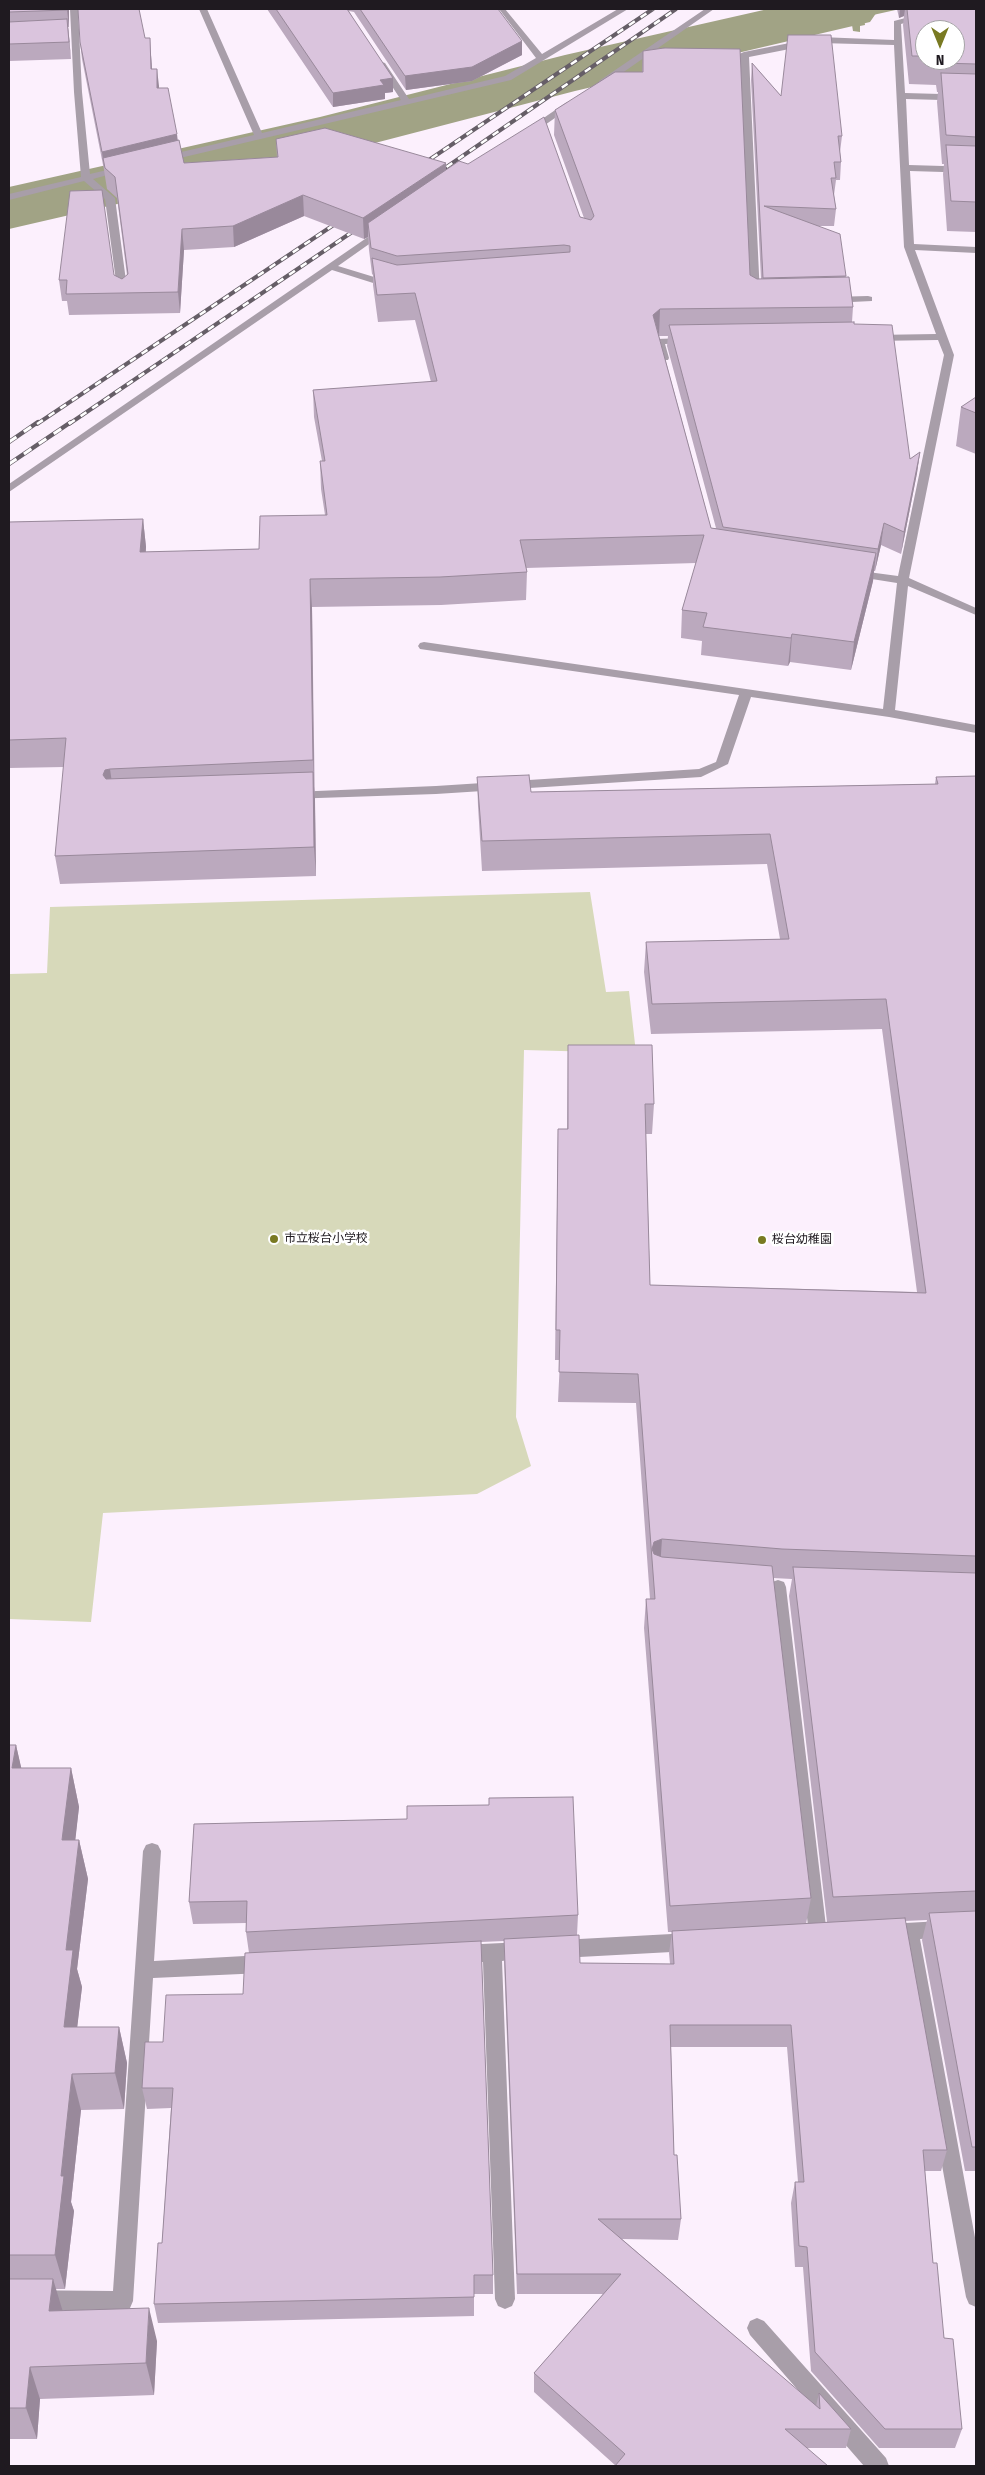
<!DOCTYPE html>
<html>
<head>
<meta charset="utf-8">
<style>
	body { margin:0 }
	#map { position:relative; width:985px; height:2475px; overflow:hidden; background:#fcf0fd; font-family:"Fira Sans Condensed",sans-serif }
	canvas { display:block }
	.frame { position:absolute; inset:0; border:10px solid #1f1a20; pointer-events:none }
	.north { position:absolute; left:915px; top:20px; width:50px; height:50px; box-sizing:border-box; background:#fff; border:1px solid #a5a3a6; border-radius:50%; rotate:180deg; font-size:14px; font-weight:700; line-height:20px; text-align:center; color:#1f1a20 }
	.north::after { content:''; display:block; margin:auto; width:18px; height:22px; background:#797a22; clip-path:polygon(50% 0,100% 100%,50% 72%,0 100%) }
</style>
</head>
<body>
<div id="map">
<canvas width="985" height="2475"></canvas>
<div class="frame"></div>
<div class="north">N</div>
</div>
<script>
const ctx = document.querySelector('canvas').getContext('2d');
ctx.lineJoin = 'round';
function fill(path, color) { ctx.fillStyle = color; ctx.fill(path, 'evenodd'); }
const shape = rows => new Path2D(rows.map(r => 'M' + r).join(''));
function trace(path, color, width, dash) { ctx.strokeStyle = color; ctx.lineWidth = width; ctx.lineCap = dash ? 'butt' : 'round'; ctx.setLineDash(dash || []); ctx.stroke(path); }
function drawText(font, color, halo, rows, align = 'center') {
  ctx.font = font + ' "Fira Sans Condensed","Noto Sans JP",sans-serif'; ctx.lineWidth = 5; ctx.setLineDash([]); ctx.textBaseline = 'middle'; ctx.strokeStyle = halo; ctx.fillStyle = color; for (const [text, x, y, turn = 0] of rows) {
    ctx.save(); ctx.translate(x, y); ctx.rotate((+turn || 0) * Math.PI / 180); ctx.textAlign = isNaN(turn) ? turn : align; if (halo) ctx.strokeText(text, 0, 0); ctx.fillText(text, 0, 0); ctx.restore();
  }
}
const green = shape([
	[590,892,606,992,629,991,636,1053,524,1050,516,1417,531,1466,477,1494,103,1513,91,1622,9,1619,9,974,47,973,50,907]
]);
const water = shape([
	[806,9,900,9,864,17,865,25,860,26,860,32,853,31,852,25,846,20,776,33,771,31,684,51,716,30],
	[428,104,444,113,9,219,9,205]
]);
const river = shape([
	[768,9,879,9,870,22,575,91,325,156,9,229,9,187,320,117,565,55,768,9]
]);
const minor = shape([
	[70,9,78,9,82,92,90,174,124,166,129,169,93,179,115,198,128,296,123,299,118,296,105,199,84,181,9,200,9,194,81,177,74,92,70,9],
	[199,9,207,9,262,133,401,100,378,65,382,62,385,63,409,99,505,76,536,58,499,9,505,9,542,54,618,9,628,9,511,80,163,162,160,161,160,157,254,135,199,9],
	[705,9,714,9,605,85,599,85,599,81,705,9],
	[940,9,953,9,901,24,905,93,976,95,976,101,906,99,909,165,976,167,976,173,910,171,914,244,976,247,976,253,915,250,954,355,909,578,976,608,976,615,908,586,895,710,976,725,976,733,889,717,751,697,728,764,701,777,436,794,289,799,287,796,289,793,293,792,436,786,699,769,716,762,739,695,420,649,418,646,420,643,424,642,883,709,897,583,853,576,847,573,853,570,898,576,944,355,938,340,874,341,869,338,874,335,936,334,904,247,894,45,820,43,749,57,760,296,755,299,750,296,740,59,732,57,744,52,820,37,894,40,894,21,940,9],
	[567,102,575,104,532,134,526,134,526,130,567,102],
	[381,228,389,230,338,266,397,284,397,288,389,288,332,270,9,492,9,484,381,228],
	[868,296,872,297,872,301,831,303,826,300,831,297,868,296],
	[688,338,692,339,692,343,665,344,669,358,668,360,660,360,654,341,655,339,688,338],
	[778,1580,784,1582,786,1587,827,1935,825,1941,818,1943,811,1941,809,1935,770,1587,772,1582,778,1580],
	[152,1843,158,1845,161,1851,154,1961,263,1955,270,1958,272,1964,270,1970,263,1973,153,1978,133,2301,130,2308,123,2311,9,2310,9,2290,113,2291,143,1851,146,1845,152,1843],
	[976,1919,976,1935,920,1939,976,2243,976,2307,969,2304,966,2297,901,1940,888,1940,881,1938,879,1932,881,1926,888,1924,976,1919],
	[690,1933,697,1936,699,1942,697,1948,690,1951,561,1958,554,1955,552,1949,554,1943,561,1940,690,1933],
	[523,1942,530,1945,532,1951,530,1957,502,1961,515,2299,512,2306,505,2309,498,2306,495,2299,483,1962,461,1963,454,1960,452,1954,454,1948,461,1945,523,1942],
	[757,2318,764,2321,886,2458,889,2466,864,2466,750,2335,747,2328,750,2321,757,2318]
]);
const railFar1 = shape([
	[420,166,653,9],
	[435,175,676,9],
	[37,424,341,220],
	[69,424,361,226]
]);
const rail = shape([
	[9,442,38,422],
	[9,464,71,422]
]);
const wall = shape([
	[9,9,69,9,69,27,68,27,71,59,9,61],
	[267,9,498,9,522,55,472,81,406,90,354,12,349,11,393,92,385,93,385,99,333,107],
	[897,9,976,9,976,232,947,231,943,174,944,164,942,164,937,102,938,92,937,92,936,85,909,84,903,25,904,16,899,18],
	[925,30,955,60,925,60],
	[145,38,151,55,152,69,178,141,184,163,277,157,276,139,446,170,584,218,554,135,555,110,642,72,643,51,750,275,757,279,761,279,751,80,752,63,781,96,842,136,840,152,841,162,840,180,836,180,834,195,836,209,834,226,817,226,846,277,853,307,852,322,854,324,910,459,920,452,917,473,901,554,881,545,875,571,874,571,873,581,851,670,790,662,788,666,701,655,702,641,681,638,682,610,696,563,526,568,527,572,526,600,441,605,312,607,316,876,60,884,55,856,64,767,9,768,9,522,143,519,146,547,146,552,259,549,325,515,321,489,320,461,322,461,314,417,313,390,431,382,415,320,378,322,373,285,373,275,372,274,369,250,368,237,364,239,304,216,234,247,184,250,180,313,69,315,67,301,62,301,59,280,114,275,122,279,127,275,117,198,107,189,104,170,82,59,80,42],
	[659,336,668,336,667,346,716,528,711,528],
	[976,397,976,454,956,446,961,407],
	[976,776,976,2171,965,2171,922,1940,927,1920,905,1921,947,2150,941,2171,925,2171,933,2263,944,2338,962,2429,955,2448,879,2448,811,2371,803,2267,795,2267,791,2203,795,2182,798,2182,787,2047,671,2047,674,2155,681,2219,678,2240,622,2239,816,2406,819,2393,851,2429,846,2448,807,2448,616,2466,534,2392,534,2373,603,2294,517,2294,504,1962,504,1941,481,1942,493,2275,493,2294,474,2294,474,2316,158,2323,154,2304,162,2243,171,2108,147,2109,142,2088,163,2042,243,1994,249,1953,246,1932,246,1923,193,1924,189,1902,194,1824,578,1915,577,1935,580,1963,670,1964,669,1953,672,1932,668,1932,644,1628,646,1599,650,1599,636,1403,558,1402,560,1360,555,1360,558,1129,567,1129,568,1045,654,1104,652,1134,646,1134,650,1285,917,1292,882,1029,651,1034,644,972,646,942,780,939,767,864,482,871,478,806,477,777,531,792,935,784,936,777],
	[773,1578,792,1579,789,1596,827,1922,806,1924,811,1898],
	[9,1745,16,1745,21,1768,71,1768,79,1807,75,1840,79,1840,88,1879,77,1969,82,1987,77,2027,119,2027,127,2063,124,2109,81,2110,71,2202,74,2211,65,2289,55,2289,62,2310,157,2341,154,2395,40,2399,37,2439,9,2439]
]);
const shadedWall = shape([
	[67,9,69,9,69,27,67,10],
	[900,9,905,9,904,16,899,18],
	[67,19,69,36,71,59,69,42],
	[150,38,151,55,153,87,151,69],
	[522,41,522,55,472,81,406,90,405,76],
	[157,69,159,86,158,105,157,88],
	[393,78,393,92,385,93,385,99,333,107,333,93,380,80],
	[177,134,179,152,103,158,104,170,102,152],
	[446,163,446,183,368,223,368,237,364,239,363,218],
	[303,195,304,216,234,247,233,226],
	[182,229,184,250,180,313,178,292],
	[660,309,659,336,653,315],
	[920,452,917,473,901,554,904,532],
	[143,519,146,547,143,580,140,552],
	[884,523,881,545,875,571,878,549],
	[876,553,873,581,851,670,854,642],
	[310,579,312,607,314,789,313,760],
	[792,634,790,662,788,666,791,638],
	[110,769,114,797,103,775,105,770],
	[313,772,315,800,316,876,314,847],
	[662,1539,660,1568,652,1549,654,1542],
	[16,1745,25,1784,12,1768],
	[71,1768,79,1807,71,1879,62,1840],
	[79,1840,88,1879,77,1969,82,1987,73,2063,64,2027,66,1950],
	[119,2027,127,2063,124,2109,115,2073],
	[72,2074,81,2110,71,2202,74,2211,65,2289,55,2255,61,2176],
	[53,2279,63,2312,49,2311],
	[149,2308,157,2341,154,2395,146,2363],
	[30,2367,40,2399,37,2439,26,2408]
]);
const building = shape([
	[9,9,67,9,67,10,9,12,9,9],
	[78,9,139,9,145,38,150,38,151,69,157,69,157,88,168,88,177,134,102,152,80,42,78,9],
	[276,9,347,9,393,78,380,80,384,85,333,93,276,9],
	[360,9,498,9,522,41,472,67,405,76,360,9],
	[907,9,976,9,976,64,940,63,940,60,955,60,955,30,925,30,925,56,912,56,907,9],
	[67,19,69,42,9,44,9,22,67,19],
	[788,35,831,35,842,136,838,136,841,162,834,162,836,178,831,178,836,209,764,206,840,234,846,276,763,278,752,63,781,96,788,35],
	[664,48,740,49,750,275,757,279,849,277,853,307,660,309,653,315,711,528,876,553,854,642,792,634,791,638,703,627,707,613,682,610,704,535,520,540,527,572,440,577,310,579,313,760,110,769,105,770,103,775,106,779,313,772,314,847,55,856,66,738,9,740,9,522,143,519,140,552,259,549,260,516,327,515,320,461,325,461,313,390,437,381,415,293,377,295,372,258,397,265,570,252,570,246,564,245,397,256,371,248,368,223,459,161,468,164,544,117,580,217,591,220,594,216,555,110,615,72,643,72,643,51,664,48],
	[941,73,976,74,976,137,946,135,941,73],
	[325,128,446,163,363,218,303,195,233,226,182,229,178,292,66,294,67,280,59,280,70,191,102,190,114,275,122,279,128,274,115,177,105,168,103,158,179,140,184,163,278,157,276,139,325,128],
	[946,145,976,146,976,202,951,201,946,145],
	[854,322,854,324,892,325,910,459,920,452,904,532,884,523,878,549,723,527,669,325,854,322],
	[976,397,976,413,961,407,976,397],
	[529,775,531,792,938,784,936,777,976,776,976,1556,782,1549,662,1539,654,1542,652,1549,654,1554,662,1557,772,1566,811,1898,670,1906,646,1599,655,1599,638,1374,559,1372,560,1330,556,1330,558,1129,568,1129,568,1045,652,1045,654,1104,645,1104,650,1285,926,1293,886,999,652,1004,646,942,789,939,770,834,482,841,477,777,529,775],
	[793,1567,976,1573,976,1891,833,1897,793,1567],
	[9,1745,16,1745,12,1768,71,1768,62,1840,79,1840,66,1950,73,1950,64,2027,119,2027,115,2073,72,2074,61,2176,64,2176,55,2255,9,2255,9,1745],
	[573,1797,578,1915,246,1932,247,1901,189,1902,194,1824,407,1819,407,1806,489,1805,489,1798,573,1797],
	[976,1911,976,2147,972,2147,929,1913,976,1911],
	[905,1918,947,2150,923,2150,933,2263,937,2263,944,2338,953,2339,962,2429,885,2429,815,2352,807,2247,799,2246,795,2182,804,2182,791,2025,670,2025,674,2155,677,2155,681,2219,598,2219,820,2409,819,2393,851,2429,785,2429,828,2466,615,2466,625,2454,534,2373,621,2274,517,2274,504,1939,579,1935,580,1963,674,1964,672,1931,905,1918],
	[481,1941,493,2275,474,2275,474,2297,154,2304,158,2243,162,2243,173,2088,142,2088,145,2042,163,2042,166,1995,243,1994,245,1953,481,1941],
	[9,2279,53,2279,49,2311,149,2308,146,2363,30,2367,26,2408,9,2408,9,2279]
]);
const markers = [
	[274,1239,5,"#797a22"],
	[762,1240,5,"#797a22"]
];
const poiNames = [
	["市立桜台小学校",284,1239],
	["桜台幼稚園",772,1240]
];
fill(green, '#d7d9ba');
fill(water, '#a1a385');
fill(river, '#a1a385');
fill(minor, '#a89ea9');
trace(railFar1, '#665e67', 4);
trace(rail, '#665e67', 4.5);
trace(railFar1, '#fff', 2.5, [7]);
trace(rail, '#fff', 3, [9]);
fill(wall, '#bba9be');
fill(shadedWall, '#99899b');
fill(building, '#dac4dd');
trace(building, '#99899b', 1);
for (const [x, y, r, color] of markers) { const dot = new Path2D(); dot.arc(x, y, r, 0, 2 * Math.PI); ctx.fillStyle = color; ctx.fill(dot); trace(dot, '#fff', 2); }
drawText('12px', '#1f1a20', '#fff', poiNames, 'left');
</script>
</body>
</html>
